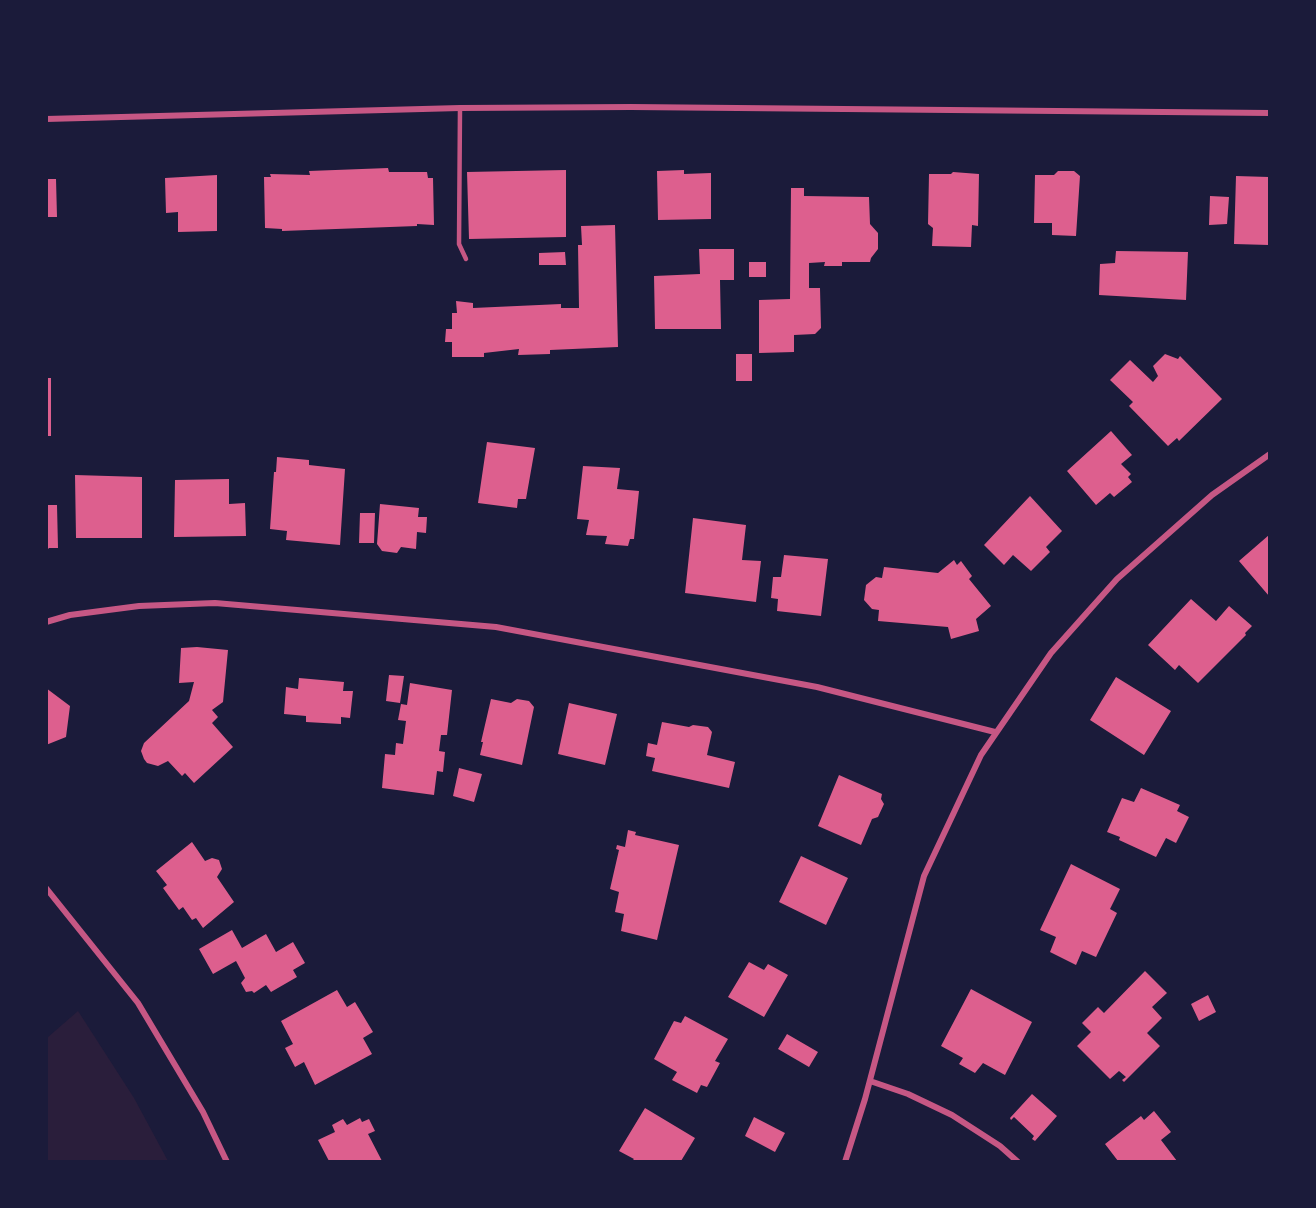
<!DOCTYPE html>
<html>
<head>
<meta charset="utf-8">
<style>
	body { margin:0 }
	#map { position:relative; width:1316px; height:1208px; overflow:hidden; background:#1b1b3a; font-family:"Fira Sans Condensed",sans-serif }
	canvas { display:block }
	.frame { position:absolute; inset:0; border:48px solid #1b1b3a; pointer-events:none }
</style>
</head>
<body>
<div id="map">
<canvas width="1316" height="1208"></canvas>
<div class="frame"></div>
</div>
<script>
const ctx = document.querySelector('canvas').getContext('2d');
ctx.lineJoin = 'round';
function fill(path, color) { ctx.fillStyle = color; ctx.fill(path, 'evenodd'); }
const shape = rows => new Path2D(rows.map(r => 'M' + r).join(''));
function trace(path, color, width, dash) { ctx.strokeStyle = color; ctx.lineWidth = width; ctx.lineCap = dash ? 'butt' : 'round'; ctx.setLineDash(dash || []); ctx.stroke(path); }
const green = shape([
	[78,1011,134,1098,168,1161,47,1161,47,1038]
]);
const building = shape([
	[388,168,389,172,427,172,428,178,433,178,434,225,417,224,417,226,282,231,282,229,265,228,264,177,271,177,270,174,310,175,309,171],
	[566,170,566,237,469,239,467,172],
	[684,170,684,174,711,173,711,219,658,220,657,171],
	[1058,171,1074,171,1080,176,1076,236,1052,235,1052,223,1034,223,1035,175,1054,175],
	[953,172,979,174,978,226,972,225,971,247,932,246,933,228,928,224,929,174,951,174],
	[217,175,217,231,178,232,178,212,166,213,165,178],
	[1236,176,1269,177,1269,245,1234,244],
	[46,179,56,179,57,217,46,217],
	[791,188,804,188,804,196,869,197,870,224,878,233,878,249,871,258,870,262,842,262,842,266,824,266,825,262,809,263,809,288,820,288,821,328,815,334,794,335,794,352,759,353,759,300,790,299],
	[1210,196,1229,197,1227,224,1209,225],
	[615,225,618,347,550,350,550,354,518,355,519,349,484,353,484,357,452,357,452,342,445,342,446,329,452,329,452,313,457,313,456,301,473,303,473,308,561,304,561,308,579,308,578,245,582,245,581,226],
	[699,249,734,249,734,280,720,280,721,329,655,329,654,276,700,274],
	[1116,251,1188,252,1186,300,1099,295,1100,264,1115,263],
	[565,252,566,265,539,265,539,253],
	[749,262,766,262,766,277,749,277],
	[736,354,752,354,752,381,736,381],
	[1165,354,1178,359,1180,356,1222,399,1179,441,1177,438,1168,446,1129,406,1133,402,1110,380,1130,360,1153,382,1158,376,1153,366],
	[46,378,51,378,51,436,46,436],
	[1111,431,1132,455,1121,464,1131,474,1128,477,1132,482,1114,497,1110,493,1096,505,1067,471],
	[487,442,535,448,526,499,518,499,517,508,478,503],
	[277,457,309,460,309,465,345,469,340,545,286,540,287,531,270,529,274,472,276,472],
	[583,466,620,468,617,489,639,491,634,539,630,539,628,546,605,544,607,536,586,535,589,520,577,519],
	[75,475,142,477,142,538,76,538],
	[229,479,229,504,245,503,246,536,174,537,175,480],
	[1030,496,1062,531,1046,547,1050,552,1031,571,1013,555,1004,565,984,545],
	[380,504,419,508,418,517,427,517,426,533,417,532,416,549,401,547,397,553,382,551,377,544],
	[46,505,57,505,58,548,49,548,46,551],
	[360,513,375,513,374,543,359,543],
	[693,518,746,525,742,560,761,561,756,602,685,593],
	[1269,535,1269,596,1239,561],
	[784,555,828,559,821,616,777,611,778,599,771,598,773,577,781,577],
	[954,560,957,565,961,561,972,576,969,579,991,606,976,619,979,631,951,639,948,627,878,621,879,610,872,609,864,600,866,585,876,577,882,578,884,567,938,573],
	[1191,599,1216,621,1229,606,1252,626,1245,633,1246,635,1198,683,1179,665,1175,670,1148,645],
	[197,647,228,650,223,702,212,710,218,717,212,723,233,747,194,783,185,773,182,776,168,761,158,766,147,763,144,759,141,751,144,743,189,701,194,682,179,683,181,648],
	[389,675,404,676,400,703,386,701],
	[1116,677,1171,711,1144,755,1090,720],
	[299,678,344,682,343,691,353,691,350,718,341,717,341,724,306,722,306,716,284,714,286,687,298,689],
	[410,683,452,690,447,735,441,735,439,751,445,752,443,772,437,771,434,795,382,788,385,754,395,755,396,743,403,744,406,721,398,720,401,704,407,705],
	[46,688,70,706,66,737,46,745],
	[491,699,511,703,517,699,529,701,534,707,522,765,480,755,483,742,481,742],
	[569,703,617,714,605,765,558,754],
	[662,722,689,727,693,725,708,727,712,732,707,755,735,762,729,788,652,771,655,758,646,756,648,743,657,745],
	[459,768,482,774,474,802,453,796],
	[839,775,882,794,881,799,884,804,878,817,872,819,861,845,818,826],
	[1141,788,1180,805,1177,811,1189,817,1176,843,1166,838,1156,857,1119,840,1120,837,1107,832,1122,798,1134,802],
	[628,830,636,832,635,835,679,845,657,940,621,931,624,914,615,912,619,892,610,889,619,850,616,849,617,845,625,847],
	[192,842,205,861,212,858,219,860,222,869,217,877,234,902,203,928,196,918,192,920,183,907,179,910,163,888,167,885,156,871],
	[801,856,848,878,826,925,779,902],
	[1071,864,1120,889,1110,909,1117,913,1096,957,1082,951,1076,965,1050,952,1056,937,1040,930],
	[232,930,242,948,266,934,276,952,293,942,305,963,293,970,297,977,271,992,266,985,254,993,252,991,246,992,241,983,245,978,236,961,213,974,199,949],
	[749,962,764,970,768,964,788,975,764,1017,728,997],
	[1145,971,1167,993,1152,1007,1162,1018,1147,1033,1160,1046,1124,1082,1122,1080,1126,1077,1119,1071,1110,1079,1077,1046,1091,1032,1082,1023,1098,1007,1104,1013],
	[971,989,1032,1022,1005,1075,983,1063,975,1073,959,1064,963,1058,941,1046],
	[337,990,347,1007,355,1002,373,1032,363,1038,372,1054,315,1085,304,1062,295,1067,285,1048,293,1044,281,1021],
	[1208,995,1216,1012,1199,1021,1191,1004],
	[685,1016,728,1039,715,1061,720,1063,707,1087,701,1085,697,1093,672,1080,677,1072,654,1059,674,1021,681,1023],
	[787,1034,818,1052,809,1067,778,1049],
	[1032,1094,1057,1116,1035,1141,1032,1139,1034,1136,1014,1117,1011,1120,1010,1118],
	[645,1108,695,1138,681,1161,632,1161,634,1159,619,1151],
	[1154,1111,1171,1132,1161,1140,1177,1161,1118,1161,1105,1144,1141,1116,1144,1120],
	[754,1117,785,1133,775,1152,745,1136],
	[360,1118,362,1122,369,1119,375,1131,368,1134,382,1161,329,1161,318,1140,335,1132,332,1125,343,1119,347,1125]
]);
const service = shape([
	[460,108,459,244,466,259]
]);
const minor = shape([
	[46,119,460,108,631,107,1270,113],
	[46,622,70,615,139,606,215,603,496,627,817,687,995,732],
	[46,888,138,1003,203,1112,227,1162],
	[870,1081,908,1094,952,1115,1000,1146,1018,1162],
	[845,1162,865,1099,924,876,981,755,1051,653,1117,579,1212,495,1270,454]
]);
fill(green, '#2a1e3b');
fill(building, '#dd5f8e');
trace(service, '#c65784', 4.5);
trace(minor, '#c65784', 6);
</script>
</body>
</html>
